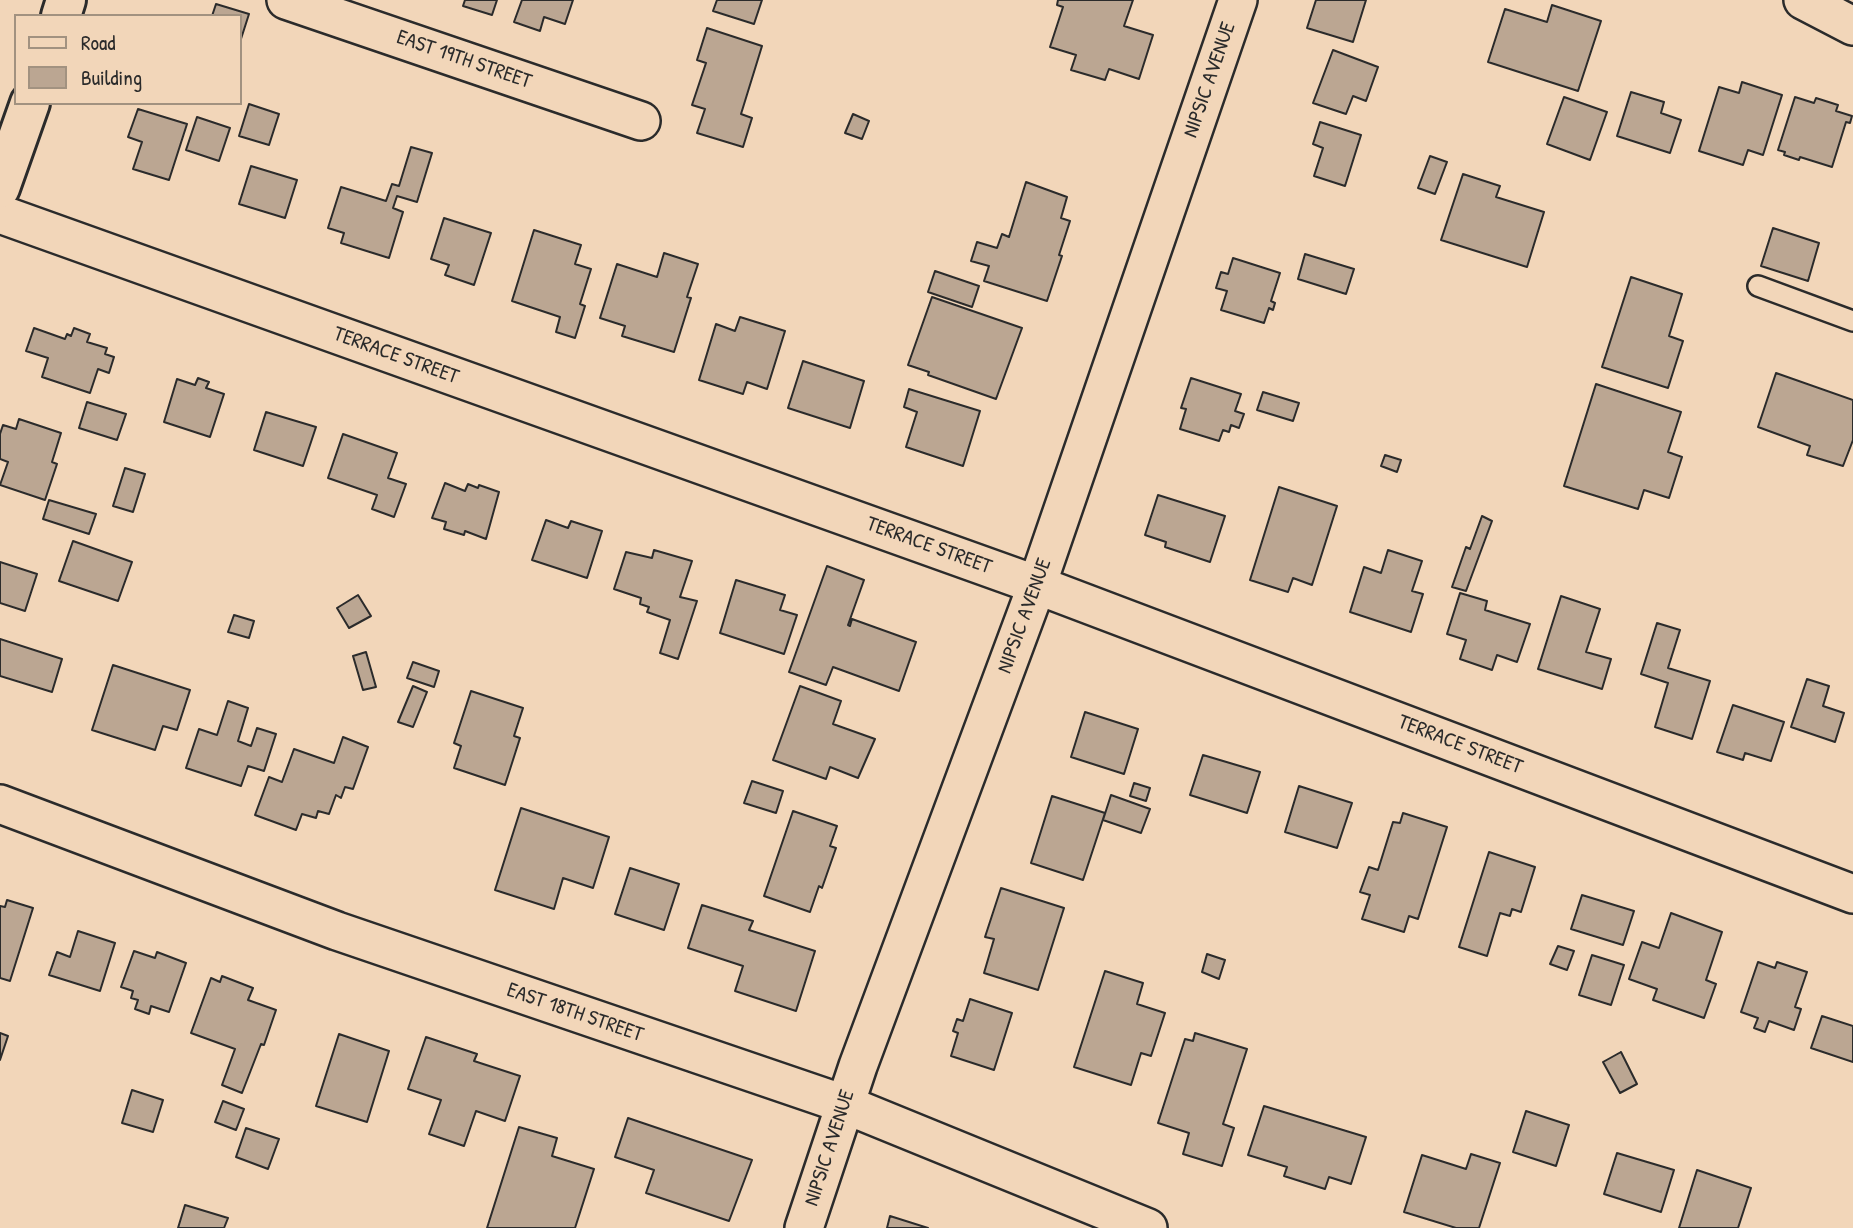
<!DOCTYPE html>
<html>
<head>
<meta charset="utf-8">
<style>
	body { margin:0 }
	#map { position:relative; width:1853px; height:1228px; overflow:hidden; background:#f2d6b9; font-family:"Patrick Hand",sans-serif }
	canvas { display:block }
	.legend { position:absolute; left:14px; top:14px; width:228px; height:91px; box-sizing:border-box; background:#f2d6b9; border:2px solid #a29280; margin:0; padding:9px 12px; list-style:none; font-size:21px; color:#2b2b2b }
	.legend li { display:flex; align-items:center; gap:14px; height:35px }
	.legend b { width:35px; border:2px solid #a29280 }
</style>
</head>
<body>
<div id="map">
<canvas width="1853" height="1228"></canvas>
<ul class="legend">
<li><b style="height:9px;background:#f2d6b9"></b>Road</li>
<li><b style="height:19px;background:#bba692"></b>Building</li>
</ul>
</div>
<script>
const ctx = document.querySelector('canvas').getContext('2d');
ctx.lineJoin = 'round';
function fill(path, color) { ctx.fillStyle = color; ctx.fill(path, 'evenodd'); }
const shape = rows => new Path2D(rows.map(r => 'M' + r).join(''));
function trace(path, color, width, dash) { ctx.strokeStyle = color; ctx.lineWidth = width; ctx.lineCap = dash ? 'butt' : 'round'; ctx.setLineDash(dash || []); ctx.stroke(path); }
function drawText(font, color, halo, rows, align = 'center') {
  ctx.font = font + ' "Patrick Hand",sans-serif'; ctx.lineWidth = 7; ctx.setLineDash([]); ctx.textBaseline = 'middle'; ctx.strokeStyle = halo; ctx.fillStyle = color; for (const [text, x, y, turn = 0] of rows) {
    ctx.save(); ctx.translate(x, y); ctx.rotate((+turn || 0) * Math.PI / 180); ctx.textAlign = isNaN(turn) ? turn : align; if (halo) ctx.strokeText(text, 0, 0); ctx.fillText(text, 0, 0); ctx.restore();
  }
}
const building = shape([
	[465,0,497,0,492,15,463,6,465,0],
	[522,0,573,0,565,24,544,17,540,31,514,22,522,0],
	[717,0,762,0,754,24,713,11,717,0],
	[1058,0,1133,0,1124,26,1153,35,1139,79,1109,69,1105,80,1071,70,1076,55,1050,47,1063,7,1057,5,1058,0],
	[1316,0,1366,0,1353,42,1307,28,1316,0],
	[216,4,249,14,240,42,240,16,212,16,216,4],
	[1552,5,1601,21,1578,91,1488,62,1505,9,1547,22,1552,5],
	[707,28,762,46,741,114,752,118,743,147,697,133,705,109,692,105,706,63,697,60,707,28],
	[1333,50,1378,67,1366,101,1353,96,1346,114,1313,103,1333,50],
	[1742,82,1782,95,1763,155,1748,150,1743,165,1699,151,1719,87,1739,93,1742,82],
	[1631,92,1664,102,1661,113,1681,120,1670,153,1617,136,1631,92],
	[1564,97,1607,112,1590,160,1547,144,1564,97],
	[1795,97,1814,103,1816,98,1838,105,1836,111,1852,116,1850,123,1846,122,1832,167,1800,157,1799,160,1784,155,1785,152,1778,150,1795,97],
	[249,104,279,114,269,145,239,136,249,104],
	[138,109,187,124,169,180,133,169,142,142,128,137,138,109],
	[853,114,869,121,862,139,845,133,853,114],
	[197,117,230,128,219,161,186,150,197,117],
	[1320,122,1361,135,1345,186,1314,176,1323,148,1313,144,1320,122],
	[411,147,432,153,417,202,397,196,393,208,403,212,389,258,341,243,344,233,328,228,341,187,386,201,392,184,399,186,411,147],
	[1430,156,1447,162,1435,194,1418,188,1430,156],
	[251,166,297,180,285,218,239,204,251,166],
	[1463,174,1500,186,1496,197,1544,212,1527,267,1441,240,1463,174],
	[1026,182,1067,197,1061,218,1070,221,1059,255,1062,256,1047,301,984,281,989,266,971,261,977,242,997,248,1002,234,1009,237,1026,182],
	[444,218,491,233,474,285,445,275,449,265,431,259,444,218],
	[1773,228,1819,243,1808,281,1761,266,1773,228],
	[534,230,581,245,575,264,591,269,580,304,585,306,575,338,556,332,560,317,512,301,534,230],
	[664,253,698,264,687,297,691,298,674,352,622,336,625,326,600,318,617,264,657,277,664,253],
	[1305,254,1354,269,1346,294,1298,279,1305,254],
	[1233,258,1280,273,1271,301,1275,303,1273,310,1269,308,1264,323,1221,310,1227,291,1216,288,1221,272,1228,274,1233,258],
	[935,271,979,286,972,307,928,292,935,271],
	[1631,277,1682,294,1669,336,1683,341,1668,388,1602,367,1631,277],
	[932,297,1022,328,996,399,928,375,929,372,908,365,932,297],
	[740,317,785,331,767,389,747,382,743,394,699,380,716,324,735,331,740,317],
	[34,328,65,339,67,334,71,336,74,328,90,334,87,342,107,348,105,354,114,357,109,373,98,369,90,393,42,377,48,358,26,351,34,328],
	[803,361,864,381,850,428,788,408,803,361],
	[1776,373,1853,400,1853,440,1843,466,1807,455,1810,446,1758,427,1776,373],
	[198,378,209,382,206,388,224,394,210,437,164,422,177,379,195,385,198,378],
	[1191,378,1241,394,1235,411,1244,414,1239,428,1231,425,1229,432,1223,430,1219,441,1180,429,1186,409,1181,408,1191,378],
	[1596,384,1681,412,1668,452,1682,457,1669,498,1644,490,1638,509,1564,486,1596,384],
	[909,389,980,411,963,466,906,447,917,412,904,407,909,389],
	[1263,392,1299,403,1293,421,1257,410,1263,392],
	[87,402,126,414,117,440,79,428,87,402],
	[266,412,316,427,303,466,254,450,266,412],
	[19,419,61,433,52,462,57,464,45,500,0,485,8,462,0,459,0,434,3,425,16,429,19,419],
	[343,434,397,453,388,478,406,484,394,517,372,509,377,495,328,478,343,434],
	[1385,455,1401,460,1397,472,1381,466,1385,455],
	[125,468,145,474,133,512,113,506,125,468],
	[445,483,465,491,468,484,478,488,479,485,499,492,486,539,465,531,464,535,444,529,446,522,432,518,445,483],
	[1279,487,1337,506,1312,585,1293,578,1288,592,1250,580,1279,487],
	[1158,495,1225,516,1210,562,1165,547,1166,542,1145,535,1158,495],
	[49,500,96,514,89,534,43,519,49,500],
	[1482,516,1492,521,1466,591,1452,587,1466,547,1470,549,1482,516],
	[546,520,568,528,571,521,602,531,587,578,532,560,546,520],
	[73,541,132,562,118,601,59,581,73,541],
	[654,550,692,561,680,597,697,601,678,659,660,653,670,620,647,612,649,607,640,604,641,598,614,589,626,552,652,558,654,550],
	[1388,550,1422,561,1412,591,1423,594,1411,632,1350,612,1364,567,1381,573,1388,550],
	[0,562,37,574,25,611,0,603,0,562],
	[827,566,864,580,848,625,850,626,852,619,916,642,899,691,833,667,826,685,789,672,827,566],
	[736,580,785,595,780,610,797,615,784,654,720,633,736,580],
	[1460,593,1487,601,1485,610,1530,624,1517,662,1497,655,1492,670,1460,659,1466,640,1447,634,1460,593],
	[358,595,371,616,349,628,337,608,358,595],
	[1561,596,1600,609,1586,652,1611,659,1602,689,1538,669,1561,596],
	[234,615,254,621,249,638,228,632,234,615],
	[1657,623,1680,630,1668,668,1710,681,1692,739,1655,727,1668,683,1641,674,1657,623],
	[0,639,62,659,52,692,0,676,0,639],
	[366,652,376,687,363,690,353,656,366,652],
	[413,662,439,671,434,687,407,678,413,662],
	[113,665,190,690,177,730,163,726,155,750,92,730,113,665],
	[1807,679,1829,686,1823,706,1844,713,1835,742,1791,727,1807,679],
	[413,686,427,692,413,727,398,722,413,686],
	[800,686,841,701,833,724,875,739,858,778,830,767,826,779,773,760,800,686],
	[471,691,523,708,514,736,520,738,505,785,454,768,461,746,454,743,471,691],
	[228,701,248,708,238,741,251,746,257,728,276,734,264,771,248,766,241,786,186,768,199,729,217,735,228,701],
	[1733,705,1784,722,1771,761,1745,753,1743,760,1717,752,1733,705],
	[1085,712,1138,729,1124,774,1071,757,1085,712],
	[343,737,368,747,353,789,345,787,341,798,336,795,329,814,318,811,316,818,302,814,296,830,255,815,269,777,282,782,294,749,334,763,343,737],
	[1203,755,1260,772,1247,813,1190,795,1203,755],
	[752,781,783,791,776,813,744,803,752,781],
	[1134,783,1150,788,1146,801,1130,796,1134,783],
	[1299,786,1352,803,1337,848,1285,832,1299,786],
	[1111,795,1150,809,1141,833,1103,820,1111,795],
	[1052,796,1105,813,1083,880,1031,863,1052,796],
	[521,808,609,837,593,888,563,878,554,909,495,890,521,808],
	[793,811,837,826,830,846,836,848,822,888,819,886,810,912,764,896,793,811],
	[1403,813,1447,827,1418,919,1409,916,1404,932,1362,919,1370,895,1360,892,1369,867,1378,870,1393,822,1400,823,1403,813],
	[1489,852,1535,867,1521,912,1512,909,1510,916,1500,913,1487,956,1459,947,1489,852],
	[630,868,679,884,664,930,615,914,630,868],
	[1001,888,1064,908,1038,990,984,973,994,939,985,937,1001,888],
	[1582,895,1634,911,1623,945,1571,929,1582,895],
	[7,900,33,908,10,981,0,978,0,906,5,907,7,900],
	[702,905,753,921,749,930,815,951,796,1011,735,991,743,966,688,948,702,905],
	[1671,913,1722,932,1706,980,1716,984,1704,1018,1653,1000,1657,989,1629,979,1642,942,1659,948,1671,913],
	[78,931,115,943,100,991,49,975,57,952,70,957,78,931],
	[1558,946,1574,951,1567,970,1550,964,1558,946],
	[134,951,155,958,157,952,186,963,169,1012,151,1006,149,1014,135,1009,138,1000,131,998,133,991,121,987,134,951],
	[1207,954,1225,960,1219,979,1202,972,1207,954],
	[1592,955,1624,965,1611,1005,1579,995,1592,955],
	[1758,962,1775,968,1777,962,1807,972,1795,1007,1801,1009,1794,1030,1769,1021,1765,1032,1754,1028,1758,1018,1741,1012,1758,962],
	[1105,971,1143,983,1137,1004,1165,1013,1151,1056,1141,1053,1131,1085,1074,1067,1105,971],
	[222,976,253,988,248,1000,276,1010,264,1045,261,1044,242,1093,222,1085,235,1049,191,1033,211,978,220,982,222,976],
	[970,999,1012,1013,994,1070,951,1056,958,1033,953,1031,957,1019,963,1021,970,999],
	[1822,1016,1853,1026,1853,1062,1811,1048,1822,1016],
	[0,1033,8,1036,0,1060,0,1033],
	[1195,1033,1247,1049,1223,1124,1234,1128,1222,1166,1183,1154,1189,1133,1158,1123,1185,1039,1193,1041,1195,1033],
	[339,1034,389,1051,367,1122,316,1106,339,1034],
	[426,1037,477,1054,474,1061,520,1076,505,1121,476,1111,464,1146,429,1134,441,1100,408,1089,426,1037],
	[1621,1052,1637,1084,1620,1093,1603,1062,1621,1052],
	[132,1090,163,1100,153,1132,122,1123,132,1090],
	[223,1101,244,1109,236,1130,215,1122,223,1101],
	[1264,1106,1366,1137,1351,1184,1329,1177,1325,1189,1284,1176,1287,1167,1248,1155,1264,1106],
	[1526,1111,1569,1125,1556,1166,1513,1152,1526,1111],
	[628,1118,752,1160,729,1221,646,1193,654,1170,615,1157,628,1118],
	[519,1127,557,1138,552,1156,594,1169,575,1228,487,1228,519,1127],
	[246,1128,279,1139,268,1169,236,1157,246,1128],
	[1617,1153,1674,1170,1661,1212,1604,1194,1617,1153],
	[1471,1154,1500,1163,1479,1228,1456,1228,1404,1212,1422,1155,1466,1169,1471,1154],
	[1697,1170,1751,1188,1738,1228,1679,1228,1697,1170],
	[185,1205,228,1218,224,1228,178,1228,185,1205],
	[890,1216,928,1228,887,1228,890,1216]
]);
const lane = shape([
	[1758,286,1853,321]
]);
const street = shape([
	[286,0,641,121],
	[1803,0,1853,26],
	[0,214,1037,585,1853,894],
	[0,804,337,931,844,1104,1148,1228],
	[804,1228,858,1066,1037,585,1238,0]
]);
const secondary = shape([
	[61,16,66,0],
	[0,188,30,103]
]);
const streetNames = [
	["EAST 19TH STREET",464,60,19],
	["NIPSIC AVENUE",1210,80,-71],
	["TERRACE STREET",396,356,20],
	["TERRACE STREET",929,546,20],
	["NIPSIC AVENUE",1025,616,-70],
	["TERRACE STREET",1460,745,21],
	["EAST 18TH STREET",575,1013,19],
	["NIPSIC AVENUE",830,1148,-72]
];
fill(building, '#bba692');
trace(building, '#2b2b2b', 2);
trace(lane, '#2b2b2b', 24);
trace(street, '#2b2b2b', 42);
trace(secondary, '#2b2b2b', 44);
trace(lane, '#f2d6b9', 19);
trace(street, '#f2d6b9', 37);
trace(secondary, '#f2d6b9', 38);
drawText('21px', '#2b2b2b', '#f2d6b9', streetNames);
</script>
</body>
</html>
